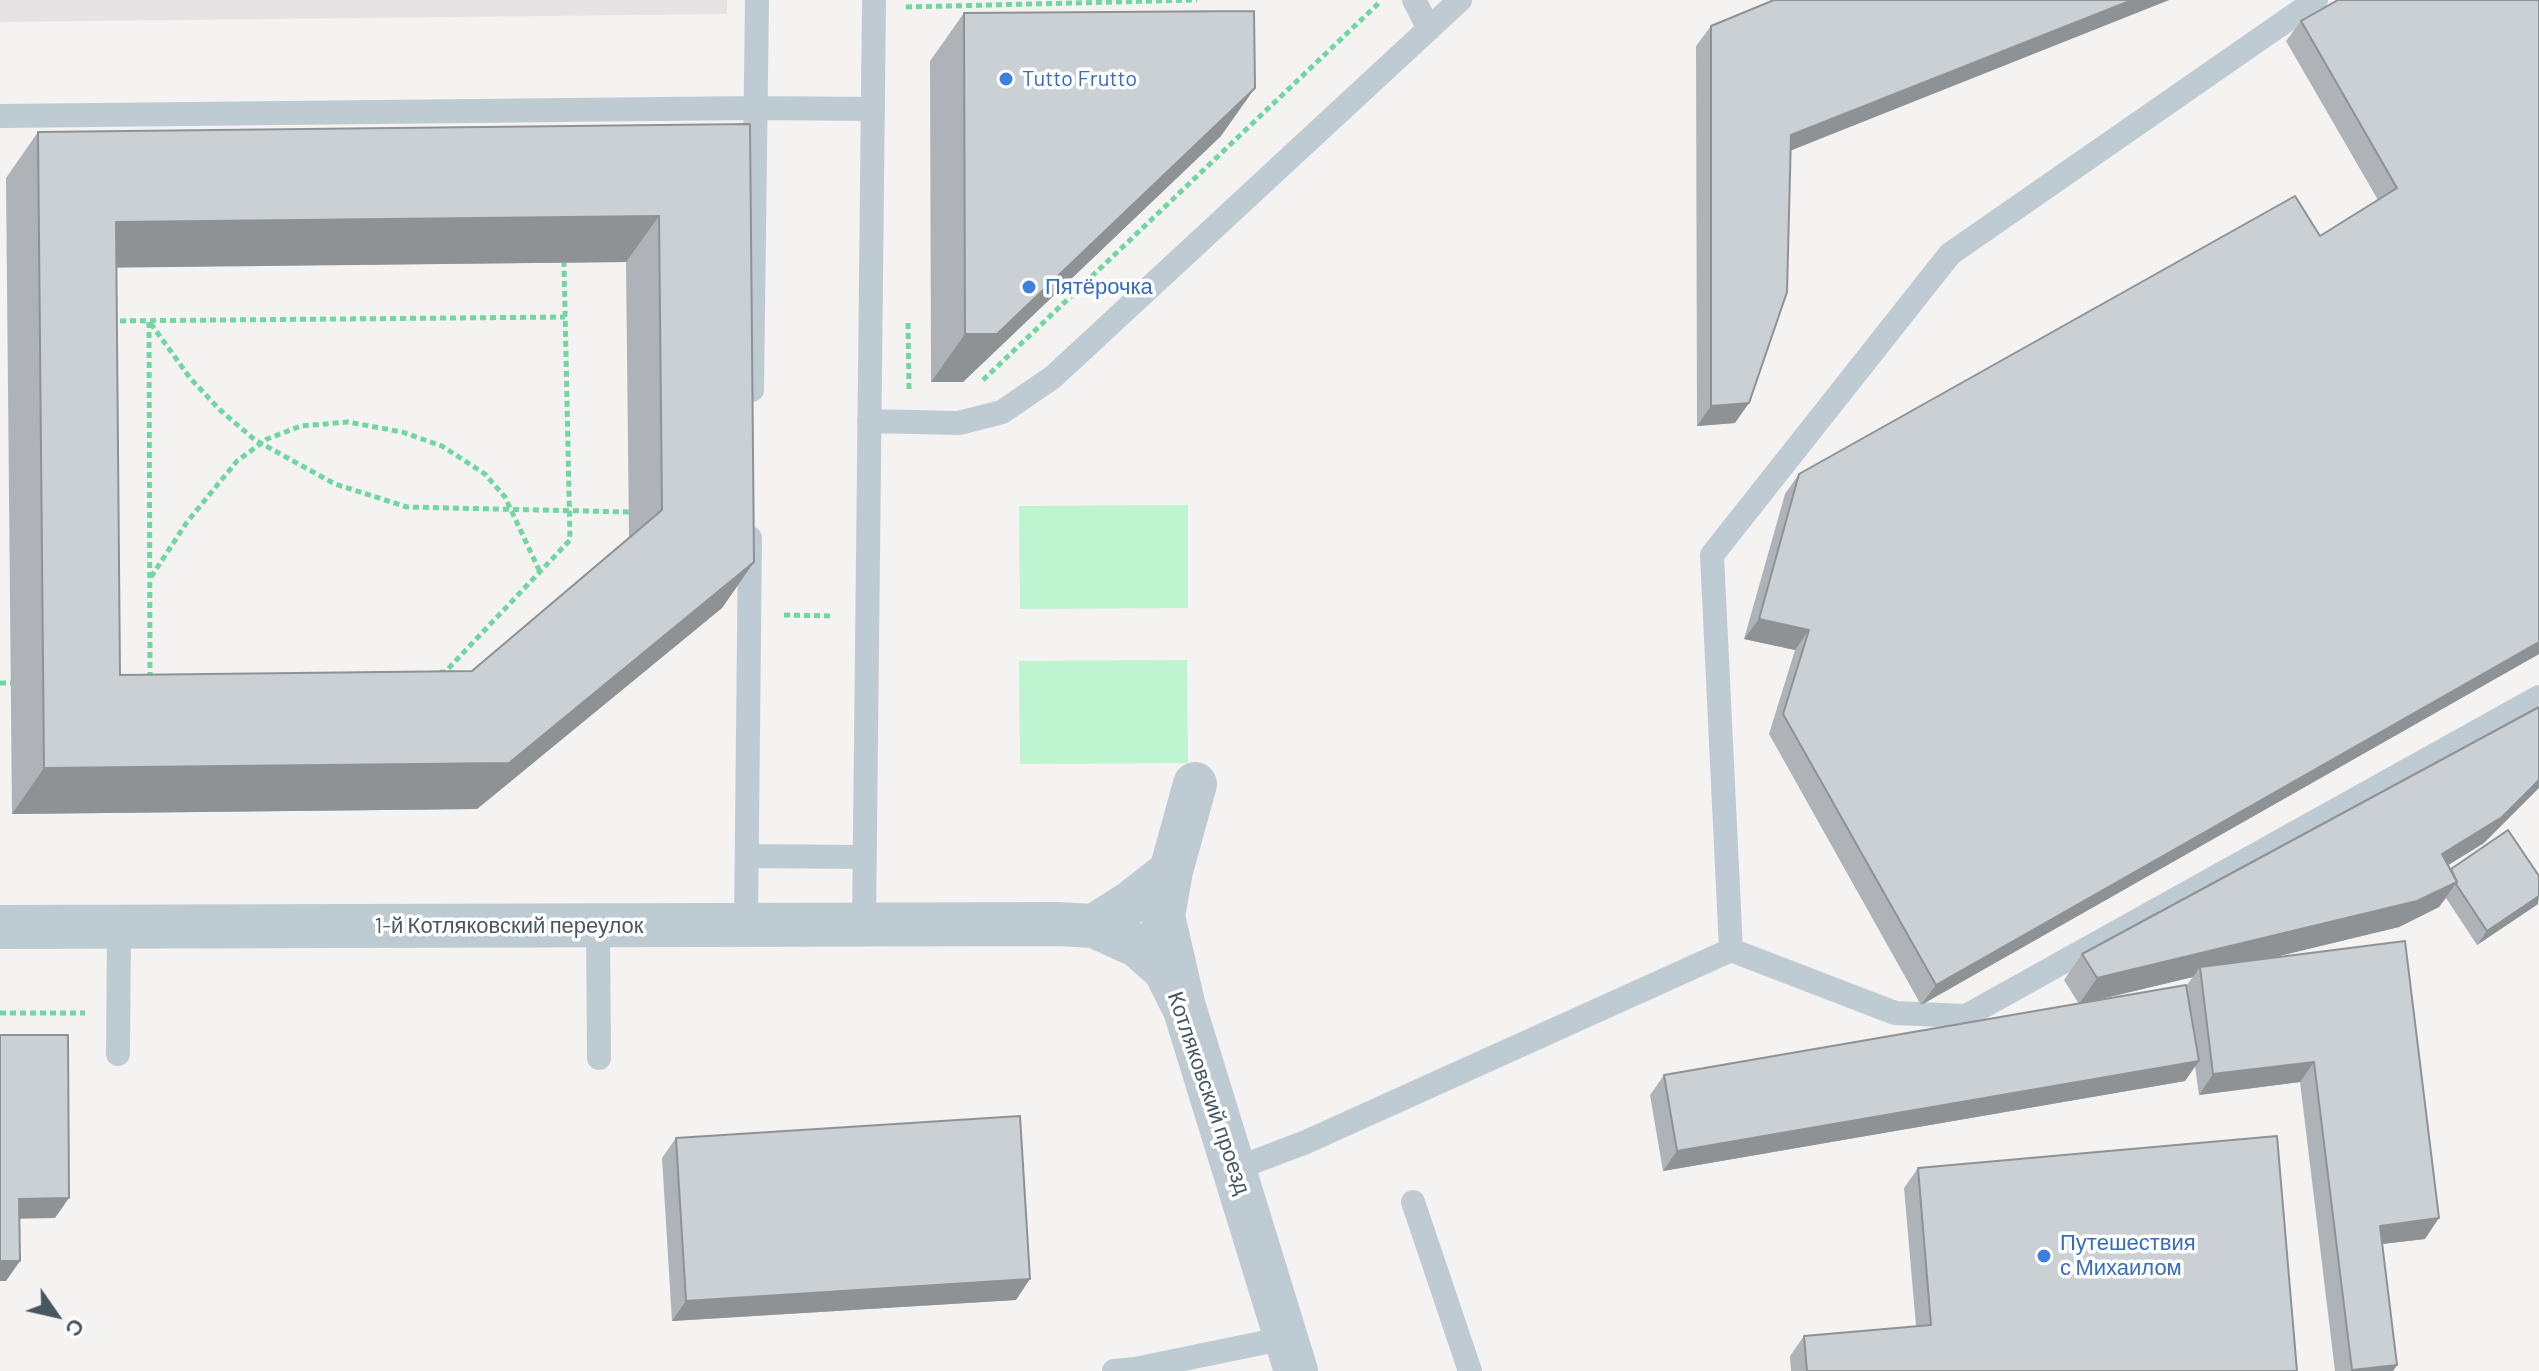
<!DOCTYPE html>
<html>
<head>
<meta charset="utf-8">
<style>
	body { margin:0 }
	#map { position:relative; width:2539px; height:1371px; overflow:hidden; background:#f5f2f2; font-family:Barlow,sans-serif }
	canvas { display:block }
	.north { position:absolute; left:16px; top:1275px; width:80px; height:80px; -webkit-text-stroke:6px #fff; paint-order:stroke; rotate:124deg; font-size:22px; font-weight:700; line-height:32px; text-align:center; color:#475762 }
	.north::after { content:''; display:block; margin:auto; width:28px; height:36px; background:#475762; clip-path:polygon(50% 0,100% 100%,50% 72%,0 100%) }
</style>
</head>
<body>
<div id="map">
<canvas width="2539" height="1371"></canvas>
<div class="north">С</div>
</div>
<script>
const ctx = document.querySelector('canvas').getContext('2d');
ctx.lineJoin = 'round';
function fill(path, color) { ctx.fillStyle = color; ctx.fill(path, 'evenodd'); }
const shape = rows => new Path2D(rows.map(r => 'M' + r).join(''));
function trace(path, color, width, dash) { ctx.strokeStyle = color; ctx.lineWidth = width; ctx.lineCap = dash ? 'butt' : 'round'; ctx.setLineDash(dash || []); ctx.stroke(path); }
function drawText(font, color, halo, rows, align = 'center') {
  ctx.font = font + ' Barlow,sans-serif'; ctx.lineWidth = 7; ctx.setLineDash([]); ctx.textBaseline = 'middle'; ctx.strokeStyle = halo; ctx.fillStyle = color; for (const [text, x, y, turn = 0] of rows) {
    ctx.save(); ctx.translate(x, y); ctx.rotate((+turn || 0) * Math.PI / 180); ctx.textAlign = isNaN(turn) ? turn : align; if (halo) ctx.strokeText(text, 0, 0); ctx.fillText(text, 0, 0); ctx.restore();
  }
}
const education = shape([
	[0,0,727,0,727,14,0,22]
]);
const green = shape([
	[1188,505,1188,608,1020,609,1019,506],
	[1187,660,1188,763,1020,764,1019,661]
]);
const path = shape([
	[906,7,1197,0],
	[110,321,565,317],
	[908,323,909,389],
	[983,380,1381,1],
	[151,577,187,522,237,461,267,439,301,426,348,422,402,432,442,446,485,474,505,497,540,572],
	[784,615,834,616],
	[440,672,445,672,570,540,564,263],
	[150,678,149,321,190,378,220,410,255,440,335,484,407,507,629,512],
	[0,683,11,683],
	[0,1013,85,1013]
]);
const service = shape([
	[1414,0,1429,29],
	[0,116,755,108,873,109],
	[752,390,757,0],
	[869,421,959,423,1002,412,1053,377,1460,0],
	[747,856,864,857],
	[598,925,599,1058],
	[746,925,750,538],
	[864,925,874,0],
	[1731,950,1712,555,1950,254,2316,0],
	[118,1054,119,927],
	[1235,1169,1306,1142,1731,950,1895,1013,1966,1016,2539,697],
	[1413,1202,1470,1371],
	[1114,1371,1135,1369,1286,1338]
]);
const minor = shape([
	[1094,926,1130,903,1171,871],
	[1183,1003,1163,916,1171,871,1195,784]
]);
const tertiary = shape([
	[0,927,1057,924,1094,926,1138,946,1165,970,1185,1010,1296,1371]
]);
const wall = shape([
	[1774,0,2169,0,1791,150,1735,423,1697,426,1696,46,1711,26],
	[2539,0,2539,654,1921,1005,1769,734,1795,650,1744,639,1785,494,1799,474,2320,236,2378,200,2286,41,2301,21],
	[964,13,1221,136,963,382,931,382,930,61],
	[750,124,754,562,722,608,477,809,12,814,6,178,38,132],
	[626,262,629,537,472,671,120,675,116,267],
	[2484,843,2448,865,2451,869,2538,904,2477,945,2446,898,2439,907,2399,927,2270,958,2425,1239,2382,1244,2397,1365,2393,1371,2335,1371,2300,1082,2199,1095,2195,1066,2185,1081,1663,1171,1650,1095,1664,1075,2079,1004,2064,980,2082,954],
	[2193,977,2186,986,2085,1003],
	[676,1138,1016,1300,672,1321,662,1158],
	[1918,1168,2297,1371,1791,1371,1790,1356,1804,1336,1916,1326,1904,1188]
]);
const shadedWall = shape([
	[2132,0,2169,0,1777,156,1791,135],
	[1255,88,1221,136,963,382,931,382,965,334],
	[659,216,626,262,83,268,116,222],
	[1749,403,1735,423,1697,426,1711,406],
	[754,562,722,608,477,809,12,814,44,768,509,763],
	[1759,619,1809,630,1795,650,1744,639],
	[2539,642,2539,654,1921,1005,1936,985],
	[2539,780,2539,788,2484,843,2424,880,2442,854],
	[2457,882,2439,907,2399,927,2201,975,2200,967,2193,977,2079,1004,2097,978],
	[2539,896,2538,904,2477,945,2487,931],
	[2199,1061,2185,1081,1663,1171,1677,1151],
	[2314,1062,2300,1082,2199,1095,2213,1074],
	[69,1198,55,1218,5,1219,19,1199],
	[2439,1218,2425,1239,2365,1246,2380,1226],
	[0,1261,20,1261,6,1281,0,1281],
	[1030,1279,1016,1300,672,1321,686,1301],
	[2397,1365,2393,1371,2351,1371,2352,1370]
]);
const building = shape([
	[1774,0,2132,0,1791,135,1787,292,1749,403,1711,406,1711,26,1774,0],
	[2338,0,2539,0,2539,642,1936,985,1783,714,1809,630,1759,619,1799,474,2295,196,2320,236,2397,188,2301,21,2338,0],
	[1254,11,1255,88,997,334,965,334,964,13,1254,11],
	[750,124,754,562,509,763,44,768,38,132,750,124],
	[659,216,662,510,472,671,120,675,116,222,659,216],
	[2539,707,2539,780,2502,817,2442,854,2457,882,2417,901,2097,978,2082,954,2539,707],
	[2508,830,2539,876,2539,896,2487,931,2456,884,2457,882,2451,869,2508,830],
	[2405,941,2439,1218,2380,1226,2397,1365,2352,1370,2314,1062,2213,1074,2200,967,2405,941],
	[2186,985,2199,1061,1677,1151,1664,1075,2186,985],
	[0,1035,68,1035,69,1198,19,1199,20,1261,0,1261,0,1035],
	[1020,1116,1030,1279,686,1301,676,1138,1020,1116],
	[2277,1136,2297,1371,1807,1371,1804,1336,1931,1325,1918,1168,2277,1136]
]);
const markers = [
	[1006,79,8,"#3f7fe0"],
	[1029,287,8,"#3f7fe0"],
	[2044,1256,8,"#3f7fe0"]
];
const shopNames = [
	["Tutto Frutto",1022,79],
	["Пятёрочка",1045,287],
	["Путешествия",2060,1243],
	["с Михаилом",2060,1268]
];
const streetNames = [
	["1-й Котляковский переулок",509,926],
	["Котляковский проезд",1209,1093,71]
];
fill(education, '#e6e3e4');
fill(green, '#bef5d0');
trace(path, '#71d7a0', 5, [6, 4]);
trace(service, '#bfcbd3', 24);
trace(minor, '#bfcbd3', 44);
trace(tertiary, '#bfcbd3', 44);
fill(wall, '#afb3b7');
fill(shadedWall, '#8e9295');
fill(building, '#cbd0d5');
trace(building, '#8e9295', 2);
for (const [x, y, r, color] of markers) { const dot = new Path2D(); dot.arc(x, y, r, 0, 2 * Math.PI); ctx.fillStyle = color; ctx.fill(dot); trace(dot, '#fff', 3); }
drawText('22px', '#366cbe', '#fff', shopNames, 'left');
drawText('22px', '#475762', '#fff', streetNames);
</script>
</body>
</html>
